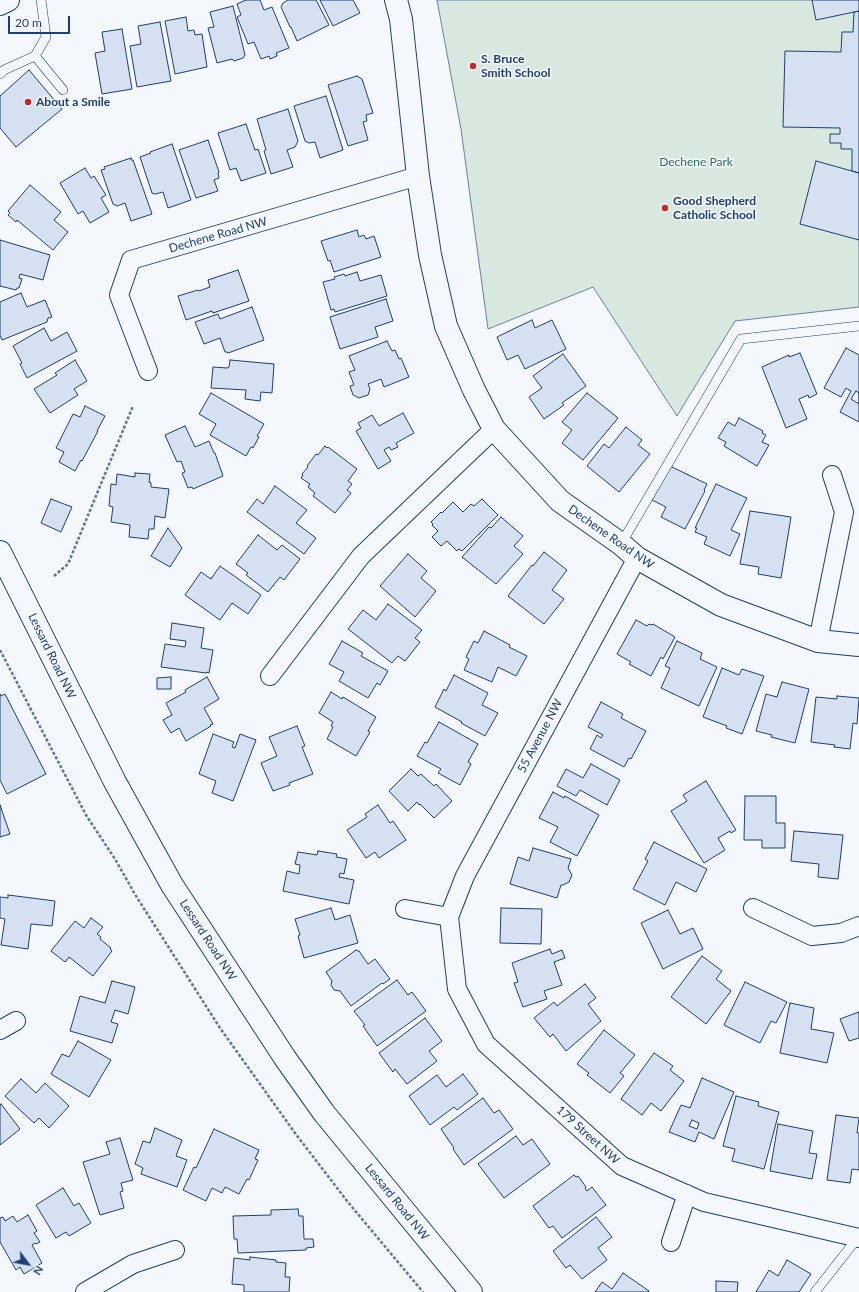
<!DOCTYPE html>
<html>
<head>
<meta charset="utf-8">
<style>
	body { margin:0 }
	#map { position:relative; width:859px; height:1292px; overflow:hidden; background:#f4f7fb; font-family:Lato,sans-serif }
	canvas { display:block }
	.north { position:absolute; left:8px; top:1244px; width:40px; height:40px; -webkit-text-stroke:3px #f4f7fb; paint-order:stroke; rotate:122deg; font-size:11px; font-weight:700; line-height:16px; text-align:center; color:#1d3f73 }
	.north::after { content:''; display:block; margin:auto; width:14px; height:18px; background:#1d3f73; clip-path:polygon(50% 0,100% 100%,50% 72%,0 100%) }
	.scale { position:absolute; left:8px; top:16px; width:62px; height:18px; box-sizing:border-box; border:2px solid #1d3f73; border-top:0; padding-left:5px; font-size:12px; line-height:14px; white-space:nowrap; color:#1d3f73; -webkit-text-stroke:3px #f4f7fb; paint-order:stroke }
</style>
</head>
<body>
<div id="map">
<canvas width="859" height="1292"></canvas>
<div class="north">N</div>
<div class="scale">20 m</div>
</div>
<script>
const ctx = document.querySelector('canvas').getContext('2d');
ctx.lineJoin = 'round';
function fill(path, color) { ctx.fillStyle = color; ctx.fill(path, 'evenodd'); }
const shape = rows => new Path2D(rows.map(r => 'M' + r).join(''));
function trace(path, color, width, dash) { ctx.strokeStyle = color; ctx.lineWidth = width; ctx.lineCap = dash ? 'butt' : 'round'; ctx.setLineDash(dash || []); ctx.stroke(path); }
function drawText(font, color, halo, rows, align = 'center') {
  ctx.font = font + ' Lato,sans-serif'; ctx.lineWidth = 3; ctx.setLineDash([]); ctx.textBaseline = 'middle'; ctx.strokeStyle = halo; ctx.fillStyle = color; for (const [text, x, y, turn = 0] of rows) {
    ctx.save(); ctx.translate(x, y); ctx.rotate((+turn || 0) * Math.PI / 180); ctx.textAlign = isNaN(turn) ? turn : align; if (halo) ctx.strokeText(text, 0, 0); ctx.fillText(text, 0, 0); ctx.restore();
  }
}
const green = shape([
	[437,0,859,0,859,307,735,321,677,416,593,287,488,329,461,129,437,0]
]);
const building = shape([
	[246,0,260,0,264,10,272,7,289,48,276,53,277,56,270,59,269,56,261,59,254,42,248,44,237,17,241,15,237,4,246,0],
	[288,0,316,0,329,25,297,41,291,27,290,27,281,7,283,3,288,0],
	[320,0,353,0,360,13,333,26,320,0],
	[812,0,859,0,859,11,816,20,812,0],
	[233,6,245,55,243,58,234,61,232,59,217,63,208,28,214,27,210,12,233,6],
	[859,11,859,173,852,171,852,149,841,149,841,143,830,143,830,134,840,134,840,128,783,127,785,51,841,52,842,32,853,32,854,12,859,11],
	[186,17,188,31,194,30,195,35,202,34,207,67,175,74,165,21,186,17],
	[160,22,171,81,137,87,130,46,141,44,138,26,160,22],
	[122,29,132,89,102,94,95,53,105,51,102,32,122,29],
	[29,70,62,109,16,147,0,128,0,96,29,70],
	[357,76,362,79,373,113,366,115,367,121,363,122,368,140,348,146,328,85,357,76],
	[326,96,343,150,320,158,315,142,309,143,305,141,294,106,326,96],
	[288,109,298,141,295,147,287,150,293,167,271,174,264,151,266,150,257,119,288,109],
	[246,124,255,150,258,149,266,173,241,181,236,168,230,170,218,133,246,124],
	[208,140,219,172,218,173,219,178,214,180,218,191,196,198,179,150,208,140],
	[172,144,191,200,168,208,163,192,155,194,152,193,140,157,151,153,150,152,172,144],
	[131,158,131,160,133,160,152,214,131,221,125,203,117,206,113,204,101,170,105,169,104,167,131,158],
	[816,161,859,173,859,240,800,224,816,161],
	[85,168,91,178,94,176,106,195,101,198,109,212,90,223,83,211,78,214,60,183,85,168],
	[30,185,61,212,54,220,68,232,53,250,17,220,16,222,8,215,10,213,8,211,30,185],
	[357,230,359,237,364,235,366,239,374,236,381,257,334,272,330,260,328,261,321,241,357,230],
	[0,240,50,255,43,280,20,274,19,278,22,279,19,288,17,288,16,290,0,286,0,240],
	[238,270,249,301,213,313,212,311,186,320,178,296,198,290,199,291,210,287,208,280,238,270],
	[357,272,360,281,381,275,387,296,335,312,334,309,331,310,323,282,335,279,334,277,344,274,345,276,357,272],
	[21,293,27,307,45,300,52,317,48,318,47,322,2,340,0,335,0,302,21,293],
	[386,299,393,321,375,327,378,337,340,349,330,317,386,299],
	[252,307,264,340,228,353,227,352,225,352,220,338,204,344,195,322,218,314,220,319,252,307],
	[532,320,535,328,552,320,566,349,525,369,518,355,507,360,497,337,532,320],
	[44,328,51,341,67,332,77,351,27,378,20,364,22,363,13,346,44,328],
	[387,341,392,351,395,350,399,359,401,358,409,377,384,387,381,379,368,384,370,389,368,395,359,398,353,395,350,386,354,385,349,372,355,370,349,356,387,341],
	[846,348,859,355,859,422,840,412,851,391,846,388,841,397,824,388,846,348],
	[800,353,817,394,809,398,808,395,799,399,807,419,786,428,762,367,789,355,789,357,800,353],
	[563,354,586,386,562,403,564,405,544,419,529,397,542,388,533,376,563,354],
	[75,360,87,381,74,389,78,395,50,413,34,389,57,375,55,373,75,360],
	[230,360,274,364,272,393,261,392,260,401,245,399,246,390,211,388,213,367,227,368,229,367,230,360],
	[856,391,859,393,859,404,851,399,856,391],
	[211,393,264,424,257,436,259,437,253,448,251,447,246,456,210,435,216,424,199,414,211,393],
	[587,393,618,418,583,460,562,443,572,430,562,422,587,393],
	[85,406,105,416,97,431,98,431,82,461,81,460,75,471,59,462,64,452,56,448,73,414,80,417,85,406],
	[403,413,414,433,396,443,398,447,391,450,389,447,384,450,391,461,378,469,356,431,361,428,358,423,372,415,379,426,403,413],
	[739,418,763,431,762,433,766,435,762,442,769,445,757,466,724,446,726,442,718,438,728,422,735,426,739,418],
	[185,426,195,447,209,441,214,453,215,453,223,476,193,489,192,487,188,488,182,473,185,472,181,461,177,462,165,435,185,426],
	[626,427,642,440,638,445,650,454,619,492,587,466,604,444,609,448,626,427],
	[325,446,327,448,328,447,357,469,348,481,352,484,347,490,351,493,335,513,313,496,315,493,308,487,310,484,301,478,303,475,302,474,308,467,307,466,316,454,318,455,325,446],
	[670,466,707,484,704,490,705,491,685,529,661,517,666,507,652,500,670,466],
	[135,473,150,474,149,482,151,483,151,487,169,489,165,518,155,516,154,529,149,529,148,539,129,537,130,525,111,522,113,507,109,506,111,484,116,485,117,474,135,477,135,473],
	[716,484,747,498,731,530,740,534,730,556,704,544,707,537,695,532,697,528,695,528,716,484],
	[275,486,307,510,296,523,316,538,304,554,247,512,257,499,263,504,275,486],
	[51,499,72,507,61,532,41,523,51,499],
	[482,499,498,515,462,551,459,549,457,551,447,541,441,546,432,537,438,531,432,525,433,524,431,522,441,512,442,513,453,502,463,512,471,504,474,506,482,499],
	[750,511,791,517,781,578,758,574,759,567,740,564,750,511],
	[501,517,523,536,514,546,523,554,496,584,462,557,489,527,491,528,501,517],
	[168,528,182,548,170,567,151,556,168,528],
	[258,535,277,550,282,545,300,559,284,580,280,577,268,592,246,575,248,573,236,564,258,535],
	[544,552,567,570,552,590,564,599,544,624,508,596,532,565,533,566,544,552],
	[408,554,427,571,421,578,436,591,415,617,380,586,408,554],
	[220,566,261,595,248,614,232,603,220,620,185,595,201,572,211,579,220,566],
	[388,604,422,630,415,638,420,642,405,661,398,656,392,663,348,629,363,610,376,620,388,604],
	[636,620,647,626,649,624,652,625,653,624,675,637,663,659,661,657,651,676,629,664,631,662,617,654,636,620],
	[172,623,204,628,201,648,213,650,209,673,206,672,206,673,161,667,165,644,185,647,186,641,170,639,172,623],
	[484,631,510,645,509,647,527,656,516,676,498,667,492,682,464,670,469,659,466,657,474,641,478,643,484,631],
	[342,641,363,653,361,656,388,671,380,685,377,683,368,698,339,681,344,672,329,664,342,641],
	[677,641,702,653,700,659,717,667,699,706,661,688,670,668,665,666,677,641],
	[722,668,739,675,742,669,764,676,742,734,726,728,727,726,703,717,722,668],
	[454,675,488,693,482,705,498,713,485,736,461,723,462,722,435,707,444,689,446,691,454,675],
	[171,677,171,689,157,689,157,678,171,677],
	[207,677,219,699,204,708,213,724,210,725,211,726,186,741,179,728,171,733,163,720,172,715,166,703,186,692,185,690,207,677],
	[782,682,809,689,795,743,771,737,772,735,756,731,766,694,777,697,782,682],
	[331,692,342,699,343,697,376,717,368,731,370,732,356,756,327,739,333,727,331,726,333,722,319,713,331,692],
	[0,694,1,696,5,694,46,774,7,794,0,780,0,694],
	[837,696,859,698,857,724,853,723,850,749,834,747,835,745,811,742,816,697,837,699,837,696],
	[601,702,623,714,621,718,646,731,631,759,629,758,624,767,590,749,597,735,601,738,603,735,588,727,601,702],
	[439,722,478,744,468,762,471,764,460,785,438,773,441,769,417,756,425,742,427,743,439,722],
	[297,726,305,746,302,747,313,774,289,783,290,785,273,791,261,763,277,756,269,737,297,726],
	[213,734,234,742,232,747,235,748,240,734,256,740,233,801,212,793,216,781,199,774,213,734],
	[591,764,620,780,607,805,580,790,576,796,557,786,566,769,583,778,591,764],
	[411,769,418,776,421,774,434,786,436,784,452,801,434,818,420,804,419,805,417,802,408,811,389,791,411,769],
	[706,781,736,830,731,833,730,831,718,838,725,850,704,863,671,811,687,801,683,795,706,781],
	[553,792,564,798,565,796,599,815,577,856,550,842,558,827,539,818,553,792],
	[745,796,776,796,776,823,785,823,785,848,762,848,762,840,744,840,745,796],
	[0,805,10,834,0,837,0,805],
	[378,805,390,823,393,821,406,840,379,858,375,852,366,858,347,830,367,817,365,814,378,805],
	[794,831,843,835,838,879,818,877,819,864,791,861,794,831],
	[654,842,707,869,696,892,676,882,665,905,633,889,648,861,645,859,654,842],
	[533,848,571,859,568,868,572,875,569,882,563,885,561,885,557,898,510,884,518,857,529,861,533,848],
	[318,851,337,854,336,857,347,859,344,874,340,873,339,877,354,880,349,904,283,891,287,871,299,874,300,865,295,864,298,852,317,855,318,851],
	[8,895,55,901,52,926,31,924,28,949,1,945,5,919,0,918,0,897,8,898,8,895],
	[331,908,335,920,350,915,358,943,304,958,298,936,300,935,295,919,331,908],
	[501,908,542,909,541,944,500,943,501,908],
	[668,910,680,934,693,928,703,949,663,969,641,923,668,910],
	[91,918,103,927,97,934,101,937,100,939,111,948,110,949,112,951,93,976,69,957,65,962,51,951,75,921,84,928,91,918],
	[550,949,552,954,562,950,565,958,554,962,562,985,544,991,547,999,523,1007,514,983,518,982,512,963,550,949],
	[356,950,358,951,359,951,368,964,375,959,390,979,383,984,382,983,351,1006,340,991,334,990,331,985,332,981,326,972,356,950],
	[702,956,722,971,716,979,731,991,706,1024,671,997,702,956],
	[397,980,408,995,412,992,426,1011,377,1046,363,1026,365,1025,354,1011,397,980],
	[112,981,135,987,128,1014,115,1010,111,1022,118,1024,112,1043,70,1031,80,996,105,1003,112,981],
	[745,982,787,1002,776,1023,771,1021,760,1043,724,1025,745,982],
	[585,984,596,998,588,1004,601,1021,566,1051,553,1034,550,1037,534,1018,554,1002,557,1006,585,984],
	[790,1003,814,1008,811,1029,834,1033,827,1063,780,1053,790,1003],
	[859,1012,859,1038,849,1041,840,1019,859,1012],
	[425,1018,442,1041,429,1051,437,1061,407,1084,395,1069,393,1072,379,1053,425,1018],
	[604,1030,635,1055,620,1073,624,1076,610,1093,587,1075,589,1073,577,1064,604,1030],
	[78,1041,111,1060,89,1097,51,1074,62,1054,69,1057,78,1041],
	[654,1053,673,1066,670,1070,684,1081,661,1111,651,1103,642,1115,621,1099,654,1053],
	[463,1074,478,1094,457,1110,454,1107,430,1125,409,1096,437,1075,446,1087,463,1074],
	[702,1078,734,1092,714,1139,699,1132,695,1142,669,1132,681,1105,690,1108,702,1078],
	[21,1079,36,1093,45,1083,69,1106,49,1128,39,1118,34,1123,5,1096,21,1079],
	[736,1096,759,1102,758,1106,779,1112,764,1169,732,1161,735,1149,723,1146,736,1096],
	[483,1098,494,1113,499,1110,513,1129,464,1165,453,1149,454,1148,441,1129,483,1098],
	[1,1104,20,1129,0,1145,0,1105,1,1104],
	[836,1115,859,1118,857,1133,859,1133,859,1170,852,1169,850,1183,827,1180,836,1115],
	[692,1120,699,1123,697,1129,689,1126,692,1120],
	[778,1124,813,1131,809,1153,817,1154,812,1179,770,1171,778,1124],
	[155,1128,182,1140,176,1156,187,1160,177,1187,141,1174,143,1168,135,1164,143,1141,150,1143,155,1128],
	[214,1129,259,1150,255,1159,258,1160,249,1180,247,1179,239,1194,225,1187,222,1193,212,1188,206,1201,183,1190,194,1167,196,1168,214,1129],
	[516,1136,523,1145,532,1139,550,1164,504,1198,478,1164,516,1136],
	[120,1138,133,1180,121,1183,123,1191,120,1192,124,1208,100,1215,83,1162,110,1154,106,1142,120,1138],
	[574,1175,576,1177,578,1176,586,1187,585,1188,587,1191,592,1187,606,1205,562,1238,553,1226,549,1228,533,1206,574,1175],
	[63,1188,74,1206,79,1203,91,1223,69,1236,66,1232,56,1238,36,1205,63,1188],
	[298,1209,299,1216,303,1216,304,1239,313,1239,314,1247,306,1248,306,1250,238,1253,237,1239,234,1239,233,1216,271,1215,271,1210,298,1209],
	[28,1215,37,1231,34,1233,40,1242,36,1244,35,1243,32,1245,42,1263,24,1274,20,1267,16,1270,0,1242,0,1218,3,1217,5,1221,13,1216,17,1222,28,1215],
	[596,1217,612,1237,598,1248,607,1260,582,1279,570,1265,566,1268,553,1251,596,1217],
	[250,1257,276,1260,276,1262,286,1263,285,1277,290,1277,289,1292,244,1292,244,1285,232,1284,234,1258,250,1260,250,1257],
	[787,1260,811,1274,799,1292,756,1292,769,1270,778,1276,787,1260],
	[623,1273,649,1291,648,1292,595,1292,602,1282,612,1289,623,1273],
	[716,1281,738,1282,737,1292,716,1292,716,1281]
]);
const path = shape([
	[54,576,68,564,133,406],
	[0,650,86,815,115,859,136,896,220,1028,295,1133,347,1201,423,1292]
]);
const service = shape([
	[35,56,63,90],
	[0,74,4,70,35,56,46,37,41,0],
	[621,544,741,339,859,326],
	[815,1292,859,1236]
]);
const minor = shape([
	[148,371,119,295,131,260,418,176],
	[637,558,465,876,449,917,457,989,486,1044,622,1166,704,1202,859,1238],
	[818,641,844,512,832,475],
	[270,676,361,556,494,429],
	[753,908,812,936,841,933,859,926],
	[405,909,449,917],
	[0,1030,16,1021],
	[671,1242,687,1194],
	[85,1292,133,1264,175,1250]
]);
const tertiary = shape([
	[396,0,401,19,418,176,430,255,446,326,474,390,494,429,560,501,621,544,637,558,721,605,818,641,859,645],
	[0,4,8,0]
]);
const secondary = shape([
	[0,552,115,782,172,885,285,1058,324,1113,471,1292]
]);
const markers = [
	[473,66,4,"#c62828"],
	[28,102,4,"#c62828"],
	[665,208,4,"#c62828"]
];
const poiNames = [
	["S. Bruce",481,59],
	["Smith School",481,73],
	["About a Smile",36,102],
	["Good Shepherd",673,201],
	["Catholic School",673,215]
];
const parkNames = [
	["Dechene Park",696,162]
];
const streetNames = [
	["Dechene Road NW",218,235,-16],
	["Dechene Road NW",611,537,35],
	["Lessard Road NW",52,656,64],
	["55 Avenue NW",540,736,-62],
	["Lessard Road NW",208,940,57],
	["179 Street NW",588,1135,42],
	["Lessard Road NW",397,1202,51]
];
fill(green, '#d7e8df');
trace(green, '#687fa3', 1);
fill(building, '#d5e0f0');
trace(building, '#1d3f73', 1);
trace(service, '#1d3f73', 10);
trace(minor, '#1d3f73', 20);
trace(tertiary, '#1d3f73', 24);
trace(secondary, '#1d3f73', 24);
trace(path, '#5e769c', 2.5, [3, 2]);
trace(service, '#f4f7fb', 9);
trace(minor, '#f4f7fb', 18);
trace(tertiary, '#f4f7fb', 22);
trace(secondary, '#f4f7fb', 22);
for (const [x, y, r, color] of markers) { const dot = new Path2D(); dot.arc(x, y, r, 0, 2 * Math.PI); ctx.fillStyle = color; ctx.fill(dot); trace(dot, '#f4f7fb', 1.5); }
drawText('bold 12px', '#1d3f73', '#f4f7fb', poiNames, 'left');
drawText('12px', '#2c6c60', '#f4f7fb', parkNames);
drawText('12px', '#1d3f73', '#f4f7fb', streetNames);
</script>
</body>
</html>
